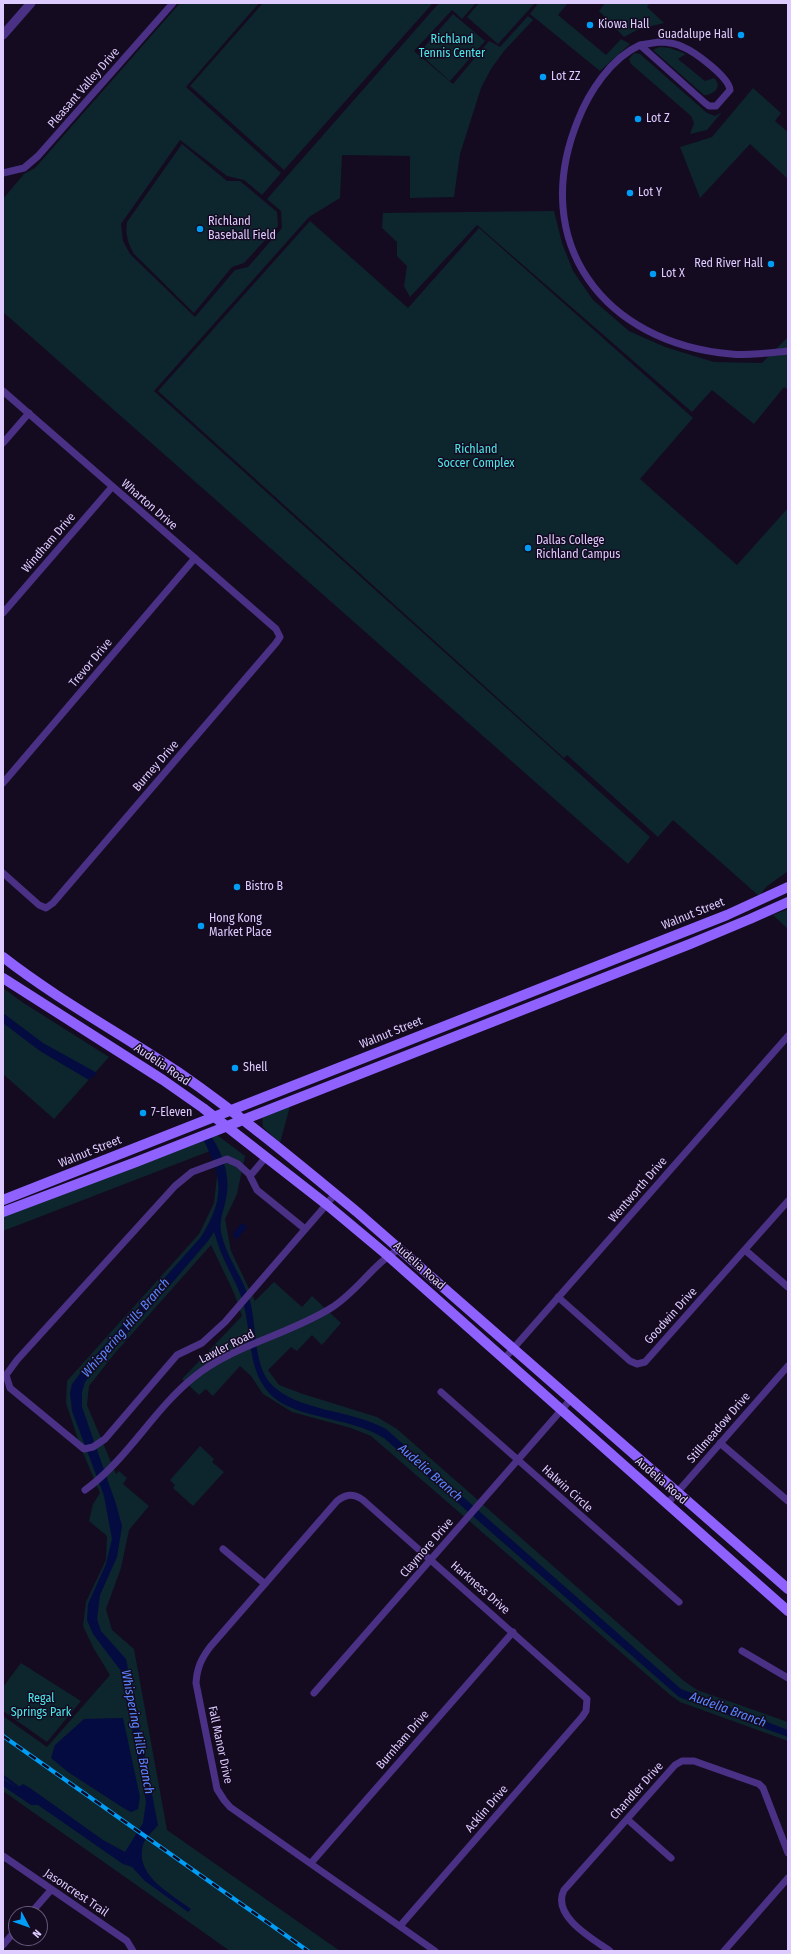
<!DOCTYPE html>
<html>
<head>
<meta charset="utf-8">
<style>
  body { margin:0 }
  #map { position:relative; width:791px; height:1954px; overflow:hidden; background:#140b21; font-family:"Fira Sans Condensed",sans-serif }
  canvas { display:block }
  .frame { position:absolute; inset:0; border:4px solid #decbff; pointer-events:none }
  .north { position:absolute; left:8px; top:1906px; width:40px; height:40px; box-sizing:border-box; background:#140b21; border:1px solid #65587a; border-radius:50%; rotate:131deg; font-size:11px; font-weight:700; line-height:16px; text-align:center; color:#decbff }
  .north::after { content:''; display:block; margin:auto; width:14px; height:18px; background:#009df6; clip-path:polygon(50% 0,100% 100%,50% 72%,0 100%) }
</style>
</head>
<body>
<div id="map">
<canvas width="791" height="1954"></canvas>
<div class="frame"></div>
<div class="north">N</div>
</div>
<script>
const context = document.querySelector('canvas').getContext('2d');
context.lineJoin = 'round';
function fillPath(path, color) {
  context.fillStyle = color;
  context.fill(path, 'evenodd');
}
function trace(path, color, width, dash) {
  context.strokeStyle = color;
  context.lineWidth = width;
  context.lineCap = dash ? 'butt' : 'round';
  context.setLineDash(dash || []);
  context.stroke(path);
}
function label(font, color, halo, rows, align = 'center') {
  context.font = font + ' "Fira Sans Condensed",sans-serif';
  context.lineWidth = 3;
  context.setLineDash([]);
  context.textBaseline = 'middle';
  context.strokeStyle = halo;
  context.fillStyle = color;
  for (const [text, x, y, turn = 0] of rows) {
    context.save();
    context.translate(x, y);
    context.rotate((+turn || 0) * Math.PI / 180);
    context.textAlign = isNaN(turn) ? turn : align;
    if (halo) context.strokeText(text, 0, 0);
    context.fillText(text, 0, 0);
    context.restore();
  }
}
const green = new Path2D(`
  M 180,3 L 259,3 L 186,87 L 281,173 L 262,195 L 244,180 L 227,176 L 180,140 L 121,224 L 123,241 L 130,254 L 195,317 L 235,270 L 248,267 L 282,228 L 281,211 L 267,199 L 439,3 L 476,3 L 462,19 L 452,10 L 414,51 L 453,84 L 489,41 L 500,47 L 528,16 L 533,20 L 504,51 L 491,69 L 481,88 L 460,154 L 454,197 L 410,198 L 410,156 L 342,155 L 340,198 L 309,217 L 154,391 L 650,837 L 628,864 L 3,312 L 3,199 L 24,174 L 35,168 Z
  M 263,3 L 433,3 L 284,170 L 190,86 Z
  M 479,3 L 533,3 L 534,4 L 498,44 L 467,17 Z
  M 535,3 L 568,3 L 558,15 L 606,55 L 621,39 L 630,44 L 600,71 L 530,14 L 537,5 Z
  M 605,3 L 650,3 L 647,7 L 664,23 L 639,29 L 624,37 L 599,11 Z
  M 453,14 L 485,41 L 450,81 L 419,53 Z
  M 660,47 L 670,48 L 686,54 L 678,59 L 705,81 L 714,78 C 723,87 714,95 704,95 L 654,51 L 654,49 Z
  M 634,53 L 640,54 L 707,113 L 715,116 L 722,112 L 707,130 L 690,134 L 694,123 L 691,116 L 631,64 L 629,59 Z
  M 753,88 L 781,113 L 775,121 L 788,132 L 788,179 L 750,144 L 700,198 L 680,147 L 712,137 Z
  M 182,144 L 227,181 L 240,181 L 277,212 L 278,226 L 244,263 L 232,267 L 194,313 L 134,254 C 128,243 125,235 127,222 Z
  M 554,211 L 562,243 L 573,271 L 593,300 L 629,331 L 665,347 L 714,362 L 762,363 L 788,337 L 788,390 L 784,387 L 754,424 L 712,390 L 692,412 L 477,225 L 410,297 L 404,286 L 407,266 L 397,256 L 397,242 L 382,228 L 383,213 Z
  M 310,221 L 408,308 L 479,228 L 693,418 L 640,479 L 737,565 L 788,508 L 788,871 L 766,887 L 759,896 L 673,820 L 658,837 L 567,755 L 564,758 L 158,391 Z
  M 788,909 L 788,929 L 773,915 Z
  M 3,988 L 22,1002 L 109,1057 L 54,1119 L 3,1074 Z
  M 290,1106 L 280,1143 L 263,1127 L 262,1117 Z
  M 217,1135 L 245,1156 L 237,1194 L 225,1219 L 231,1251 L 255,1301 L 274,1282 L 302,1307 L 312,1296 L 341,1323 L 322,1345 L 312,1335 L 297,1351 L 291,1347 L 268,1370 L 279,1385 L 303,1394 L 377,1417 L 397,1429 L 684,1681 L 697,1690 L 788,1722 L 788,1741 L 680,1702 L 669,1694 L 371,1436 L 351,1428 L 292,1412 L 263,1394 L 251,1376 L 240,1366 L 213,1396 L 206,1389 L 199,1395 L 182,1379 L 242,1316 L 234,1293 L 211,1245 L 115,1353 L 89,1386 L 87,1405 L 116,1474 L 119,1471 L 127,1478 L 123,1484 L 149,1506 L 129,1530 L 121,1568 L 106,1609 L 112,1630 L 134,1649 L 167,1830 L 340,1951 L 230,1951 L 3,1791 L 3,1716 L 47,1747 L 110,1675 L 94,1649 L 83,1626 L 86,1602 L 106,1560 L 107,1536 L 89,1521 L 93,1504 L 100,1493 L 81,1448 L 66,1403 L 67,1381 L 199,1234 L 214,1203 L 218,1168 L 210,1151 L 3,1231 L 3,1216 Z
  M 200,1446 L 214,1459 L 212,1462 L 224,1472 L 193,1506 L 173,1488 L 175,1485 L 170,1480 Z
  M 21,1663 L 81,1701 L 47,1742 L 3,1711 L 3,1687 Z`);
const water = new Path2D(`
  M 3,1013 L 43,1043 L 97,1073 L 89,1080 L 40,1051 L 3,1023 Z
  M 211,1136 C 223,1154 231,1177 226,1199 C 224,1210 219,1220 221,1232 C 226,1257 243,1277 250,1301 C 257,1327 253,1366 272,1385 C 297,1411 352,1410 386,1429 L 681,1689 L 788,1730 L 788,1737 L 679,1697 L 384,1438 C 356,1421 322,1420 292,1408 C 243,1388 255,1340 242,1299 C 237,1284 229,1271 223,1257 C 219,1249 217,1240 214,1232 L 208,1241 L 172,1283 L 95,1369 L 85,1382 L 82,1392 L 82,1407 L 116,1504 L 122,1526 L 117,1557 L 100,1595 L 97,1619 L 101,1631 L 126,1659 L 158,1825 C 153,1832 145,1837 143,1845 C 134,1875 171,1894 191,1909 L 188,1912 L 145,1881 L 132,1867 L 123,1864 L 38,1805 L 31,1805 L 3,1786 L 3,1779 L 19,1789 L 20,1786 L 23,1784 L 30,1788 L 103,1840 L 125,1852 L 143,1823 L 146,1802 L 121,1671 L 93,1634 L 87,1620 L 88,1604 L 106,1564 L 112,1539 L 104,1496 L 72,1411 L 70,1393 L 72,1384 L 85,1367 L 201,1237 C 225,1198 223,1179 203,1139 Z
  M 242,1223 L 247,1227 L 237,1239 L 235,1239 L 233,1233 Z
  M 123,1718 L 140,1797 L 138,1809 L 131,1812 L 125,1809 L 68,1772 L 51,1758 L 55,1745 L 84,1719 Z`);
const stream = new Path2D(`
  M 3,1776 L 22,1790`);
const minor = new Path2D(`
  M 659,42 C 667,42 675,43 683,47 C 695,52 729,77 730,90 L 716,106 L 709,106 L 705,103 L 640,45 Z
  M 640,45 C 611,58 589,92 578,120 C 528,243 604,343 731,354 C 750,356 769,353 788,351
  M 3,173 L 24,168 L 38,156 L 173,3
  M 3,391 L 276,629 L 280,637 L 276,643 L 53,903 L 46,908 L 39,905 L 3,873
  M 3,443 L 29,413
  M 3,613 L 112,487
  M 3,783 L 195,558
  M 250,1176 L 266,1157
  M 305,1229 L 257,1190 L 249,1174 L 238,1164 L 227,1159 L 192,1172 L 175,1186 L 17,1360 L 6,1375 L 10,1388 L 84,1449 L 93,1447 L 105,1439 L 177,1355 L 202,1343 L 225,1322 L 321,1211 L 335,1194
  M 745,1250 L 788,1287
  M 558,1297 L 630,1361 L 637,1364 L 645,1362 L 788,1201
  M 504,1359 L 788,1036
  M 441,1392 L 679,1602
  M 720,1443 L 788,1501
  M 85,1490 C 128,1459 153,1410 194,1377 C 233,1345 288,1335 331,1308 C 357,1292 373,1264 399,1249
  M 667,1504 L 788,1366
  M 223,1549 L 265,1584
  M 742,1651 L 788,1678
  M 314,1693 L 571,1399
  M 627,1819 L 671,1858
  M 3,1856 L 127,1941 L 133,1951
  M 311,1863 L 513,1632
  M 30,1914 L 51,1890
  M 400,1926 L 582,1717 L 586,1711 L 587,1699 L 363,1500 C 353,1493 346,1494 337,1501 L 210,1647 C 201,1659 197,1668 196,1683 L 217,1789 L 224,1800 L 230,1807 L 435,1951
  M 3,1945 L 16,1930
  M 610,1951 C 593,1939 551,1916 564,1890 L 675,1765 L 682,1761 L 694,1761 L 759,1784 L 763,1788 L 788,1853
  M 724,1951 L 788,1878`);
const tertiary = new Path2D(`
  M 3,35 L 31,3`);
const secondary = new Path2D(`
  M 3,957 C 58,1000 120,1033 178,1072 C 240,1115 299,1164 357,1212 L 788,1589
  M 3,978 L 163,1080 L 203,1108 L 326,1204 L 387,1255 L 788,1611
  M 3,1200 L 727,915 L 788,887
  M 3,1212 L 136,1162 L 690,944 L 750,919 L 788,902`);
const rail = new Path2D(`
  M 3,1736 L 308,1951`);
const markers = [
  [590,25,4,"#009df6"],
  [741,35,4,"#009df6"],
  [543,77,4,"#009df6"],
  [638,119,4,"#009df6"],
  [630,193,4,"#009df6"],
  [200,229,4,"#009df6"],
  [771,264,4,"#009df6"],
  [653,274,4,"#009df6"],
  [528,548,4,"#009df6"],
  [237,887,4,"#009df6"],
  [201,926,4,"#009df6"],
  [235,1068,4,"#009df6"],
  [143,1113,4,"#009df6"]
];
const poiNames = [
  ["Kiowa Hall",598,25],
  ["Guadalupe Hall",733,35,"right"],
  ["Lot ZZ",551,77],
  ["Lot Z",646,119],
  ["Lot Y",638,193],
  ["Richland",208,222],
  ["Baseball Field",208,236],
  ["Red River Hall",763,264,"right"],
  ["Lot X",661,274],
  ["Dallas College",536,541],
  ["Richland Campus",536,555],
  ["Bistro B",245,887],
  ["Hong Kong",209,919],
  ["Market Place",209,933],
  ["Shell",243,1068],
  ["7-Eleven",151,1113]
];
const parkNames = [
  ["Richland",452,40],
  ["Tennis Center",452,54],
  ["Richland",476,450],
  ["Soccer Complex",476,464],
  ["Regal",41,1699],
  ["Springs Park",41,1713]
];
const streetNames = [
  ["Pleasant Valley Drive",84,88,-49],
  ["Wharton Drive",149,505,41],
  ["Windham Drive",49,543,-49],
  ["Trevor Drive",91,663,-50],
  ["Burney Drive",156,766,-49],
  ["Walnut Street",693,914,-22],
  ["Walnut Street",391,1033,-22],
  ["Audelia Road",162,1065,34],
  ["Walnut Street",90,1152,-22],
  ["Wentworth Drive",638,1190,-49],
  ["Audelia Road",419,1266,42],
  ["Goodwin Drive",671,1316,-48],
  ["Lawler Road",227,1347,-27],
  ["Stillmeadow Drive",719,1428,-49],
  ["Audelia Road",661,1481,41],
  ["Halwin Circle",567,1489,42],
  ["Claymore Drive",427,1548,-49],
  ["Harkness Drive",480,1588,41],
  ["Burnham Drive",403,1740,-49],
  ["Fall Manor Drive",220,1745,78],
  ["Chandler Drive",637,1791,-48],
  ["Acklin Drive",487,1809,-49],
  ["Jasoncrest Trail",76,1893,34]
];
const waterNames = [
  ["Whispering Hills Branch",126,1328,-49],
  ["Audelia Branch",430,1473,41],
  ["Audelia Branch",728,1710,20],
  ["Whispering Hills Branch",137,1732,79]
];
fillPath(green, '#0d252c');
fillPath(water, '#040b40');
trace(stream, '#040b40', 2.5);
trace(minor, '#4a3185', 7);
trace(tertiary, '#4a3185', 9);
trace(secondary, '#8f62ff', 10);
trace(rail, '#009df6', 4);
trace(rail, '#140b21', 2.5, [8]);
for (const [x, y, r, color] of markers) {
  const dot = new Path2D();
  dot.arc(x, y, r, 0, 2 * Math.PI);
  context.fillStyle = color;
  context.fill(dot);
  trace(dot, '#140b21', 1.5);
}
label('12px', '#decbff', '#140b21', poiNames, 'left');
label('12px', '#4ce9ea', '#140b21', parkNames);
label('12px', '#decbff', '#140b21', streetNames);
label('italic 13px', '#5987ff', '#140b21', waterNames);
</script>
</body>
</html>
